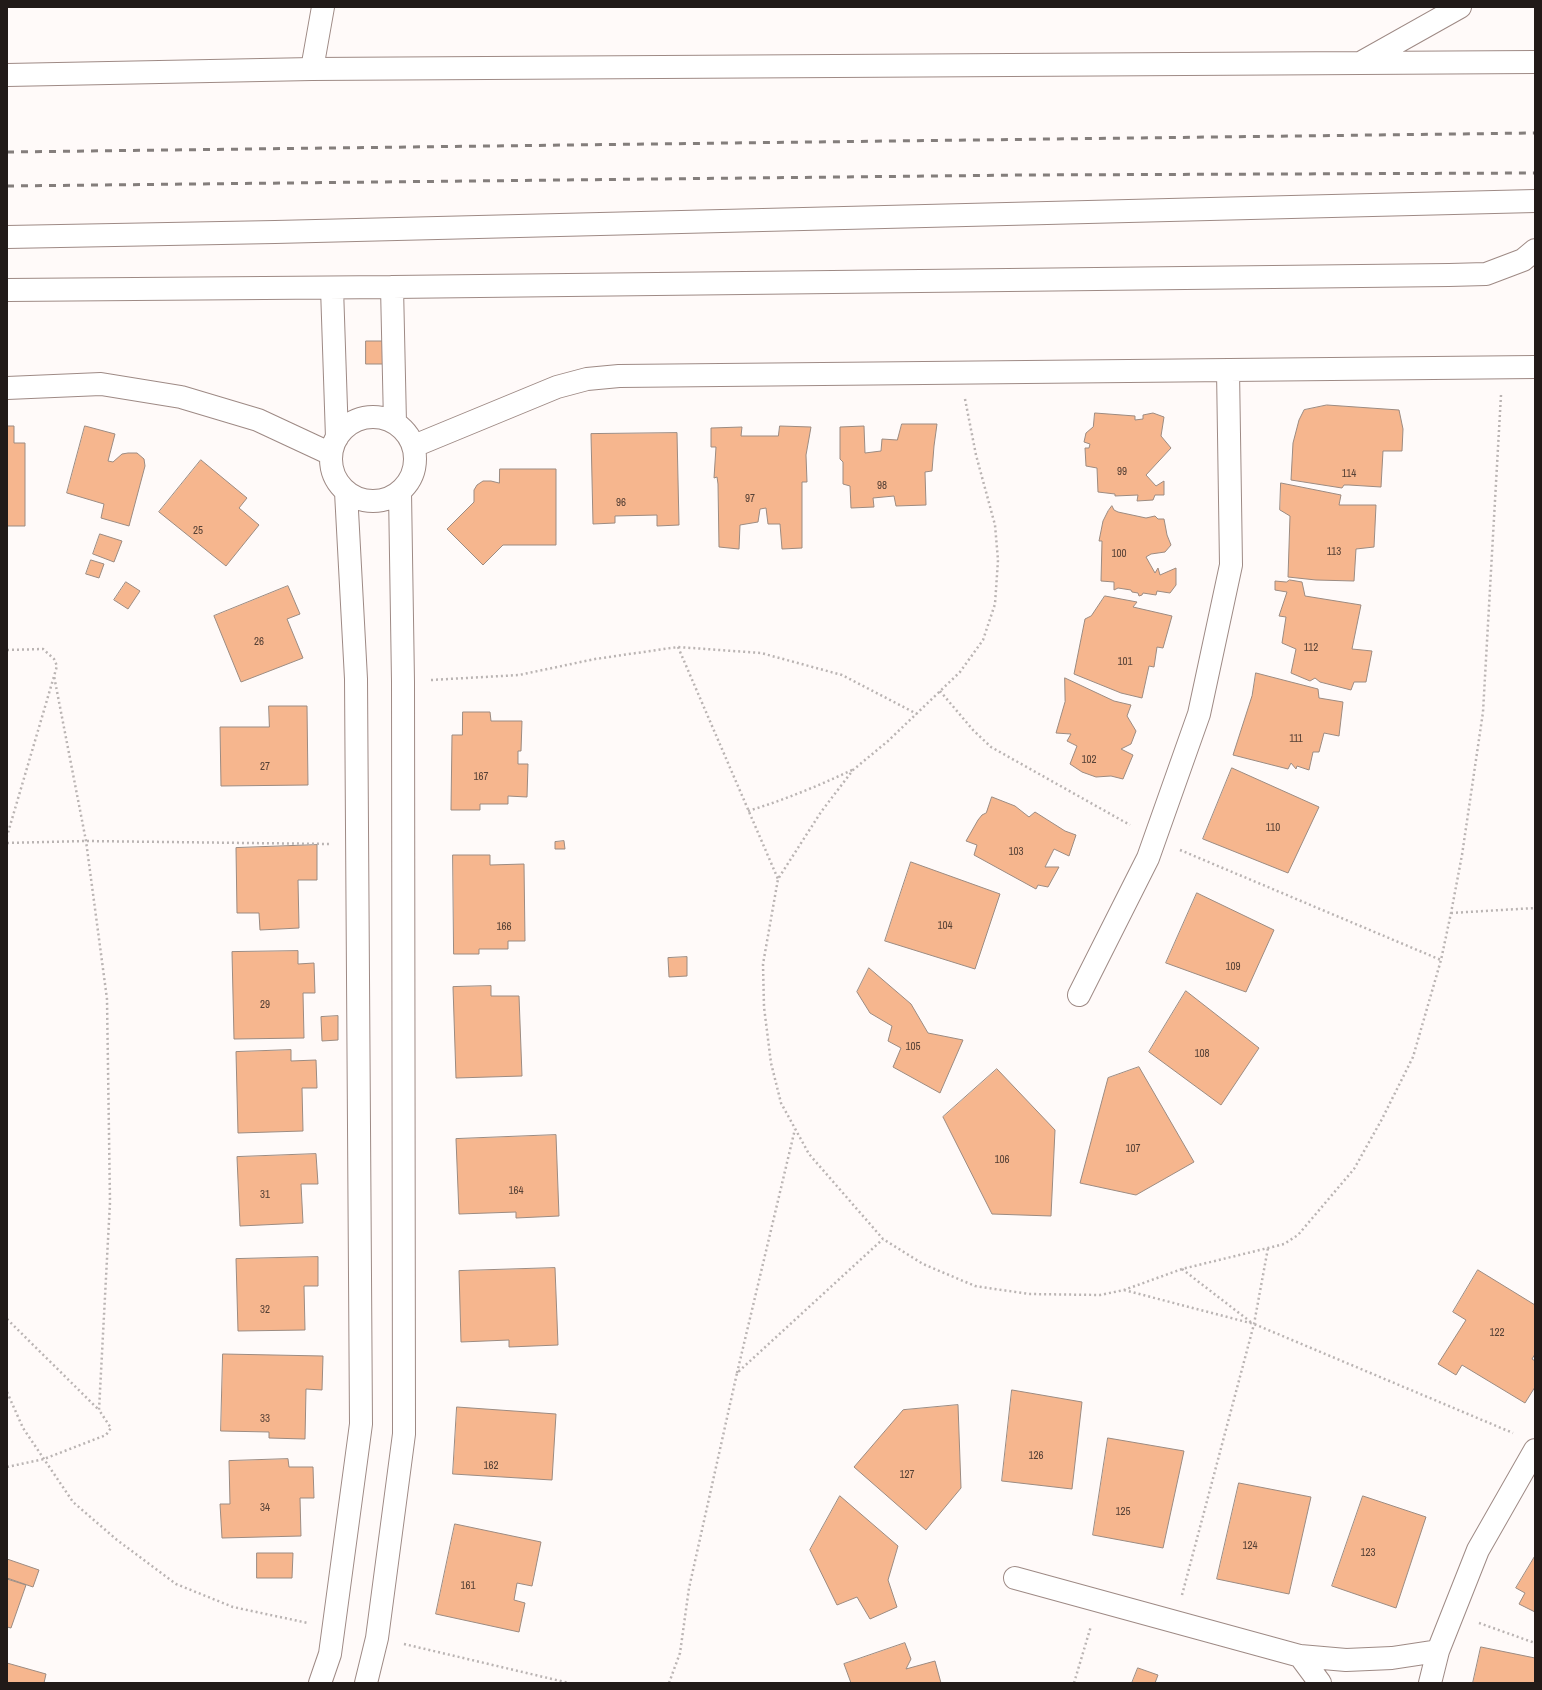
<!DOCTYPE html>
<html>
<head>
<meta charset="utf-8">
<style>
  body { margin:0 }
  #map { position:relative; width:1542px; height:1690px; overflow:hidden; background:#fffaf9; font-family:"Archivo Narrow",sans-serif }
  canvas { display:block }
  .frame { position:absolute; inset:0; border:8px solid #211a18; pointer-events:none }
</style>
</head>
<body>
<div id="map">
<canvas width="1542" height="1690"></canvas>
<div class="frame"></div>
</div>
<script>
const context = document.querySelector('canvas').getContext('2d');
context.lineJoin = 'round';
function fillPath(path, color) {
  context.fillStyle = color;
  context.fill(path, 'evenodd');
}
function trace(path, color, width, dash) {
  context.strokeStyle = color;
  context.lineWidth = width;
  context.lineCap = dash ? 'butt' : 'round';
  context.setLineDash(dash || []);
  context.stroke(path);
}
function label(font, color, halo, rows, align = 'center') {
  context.font = font + ' "Archivo Narrow",sans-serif';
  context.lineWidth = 3;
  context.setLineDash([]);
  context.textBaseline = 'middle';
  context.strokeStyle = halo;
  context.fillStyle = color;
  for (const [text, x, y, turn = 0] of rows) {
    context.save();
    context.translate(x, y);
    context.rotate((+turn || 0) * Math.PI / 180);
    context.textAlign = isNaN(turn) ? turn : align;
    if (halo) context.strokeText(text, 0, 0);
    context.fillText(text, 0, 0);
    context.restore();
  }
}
const building = new Path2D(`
  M 366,341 L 386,341 L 386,364 L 366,364 Z
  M 1327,405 L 1399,410 L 1403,429 L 1402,451 L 1383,451 L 1381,487 L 1349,485 L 1344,485 L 1342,488 L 1291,480 L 1293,443 L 1299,420 L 1304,410 Z
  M 1095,413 L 1135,416 L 1135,420 L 1143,419 L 1143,415 L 1153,413 L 1164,417 L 1161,436 L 1171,448 L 1146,475 L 1156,486 L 1164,481 L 1164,495 L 1155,495 L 1153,500 L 1137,501 L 1138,495 L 1115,496 L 1115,494 L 1098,492 L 1097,468 L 1086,466 L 1085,448 L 1089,448 L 1090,444 L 1084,442 L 1086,433 L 1093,427 Z
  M 902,424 L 937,424 L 934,446 L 932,471 L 925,472 L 926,505 L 896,506 L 894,496 L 873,498 L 874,507 L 851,508 L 850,486 L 843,484 L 843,462 L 840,459 L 840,427 L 864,426 L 865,453 L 881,451 L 882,439 L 897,440 Z
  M 7,426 L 14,426 L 14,443 L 25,443 L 25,526 L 7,526 Z
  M 85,426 L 115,434 L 108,461 L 113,462 L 122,454 L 128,453 L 137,453 L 144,459 L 145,466 L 129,526 L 101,518 L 104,504 L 67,493 Z
  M 780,426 L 811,427 L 806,455 L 807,482 L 802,482 L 802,548 L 782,549 L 780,524 L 768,524 L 766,508 L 760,509 L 758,522 L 740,525 L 739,549 L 719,547 L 718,484 L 717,477 L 714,478 L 716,447 L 711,447 L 711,428 L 742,427 L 741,436 L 778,436 Z
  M 677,433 L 679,525 L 657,526 L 657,515 L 615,516 L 615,523 L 593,524 L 591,434 Z
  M 201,460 L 247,498 L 239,508 L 259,525 L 226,566 L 159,512 Z
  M 500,469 L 556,469 L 556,545 L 503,545 L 483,565 L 447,529 L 474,502 L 474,490 L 477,485 L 483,481 L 491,481 L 499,483 Z
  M 1281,483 L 1341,495 L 1339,505 L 1376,505 L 1374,547 L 1356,549 L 1354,581 L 1316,580 L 1288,577 L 1290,516 L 1280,510 Z
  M 1112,506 L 1114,510 L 1118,512 L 1146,518 L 1155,516 L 1158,519 L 1164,519 L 1167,535 L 1171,545 L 1165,552 L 1151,554 L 1146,557 L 1155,573 L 1158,568 L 1160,575 L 1176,568 L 1176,585 L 1170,593 L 1157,591 L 1156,595 L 1143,593 L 1142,595 L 1139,596 L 1138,593 L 1132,592 L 1131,590 L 1118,588 L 1114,590 L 1114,582 L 1101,581 L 1102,541 L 1099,541 L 1103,521 L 1108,511 Z
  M 100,534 L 122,541 L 114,562 L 93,554 Z
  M 91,560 L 104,564 L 99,578 L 86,574 Z
  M 1290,580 L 1302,582 L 1305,596 L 1361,605 L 1352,649 L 1372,651 L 1366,682 L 1354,682 L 1351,690 L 1320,682 L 1315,678 L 1310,681 L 1291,673 L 1296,649 L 1282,643 L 1286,617 L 1279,616 L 1287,592 L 1275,590 L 1275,581 L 1286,582 Z
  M 126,582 L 140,591 L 128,609 L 114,600 Z
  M 288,586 L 300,614 L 287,619 L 303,658 L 241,682 L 214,616 Z
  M 1105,596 L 1137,602 L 1133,607 L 1172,616 L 1163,648 L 1157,647 L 1154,667 L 1149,666 L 1142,698 L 1121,693 L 1074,674 L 1085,619 L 1091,616 Z
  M 1256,673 L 1318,689 L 1319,698 L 1343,702 L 1339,736 L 1324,733 L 1319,752 L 1313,752 L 1309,770 L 1297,766 L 1296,769 L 1291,763 L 1288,769 L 1233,755 L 1252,696 Z
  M 1065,678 L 1114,701 L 1131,705 L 1127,716 L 1136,731 L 1131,744 L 1121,749 L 1133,755 L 1123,779 L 1111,776 L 1096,777 L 1082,772 L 1070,764 L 1077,746 L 1067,741 L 1071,734 L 1056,733 L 1065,702 Z
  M 269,706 L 307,706 L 308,785 L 221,786 L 220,727 L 269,727 Z
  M 463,712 L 490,712 L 491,721 L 522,721 L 521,751 L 518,751 L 518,764 L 528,764 L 527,797 L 508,796 L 508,804 L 480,804 L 480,810 L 451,810 L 452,735 L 462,735 Z
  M 1232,768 L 1319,807 L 1288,873 L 1203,839 Z
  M 992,797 L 1015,806 L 1029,817 L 1035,812 L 1065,831 L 1076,835 L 1069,856 L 1054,849 L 1045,867 L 1059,867 L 1048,887 L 1038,885 L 1036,889 L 974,855 L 977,845 L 966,841 L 978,820 L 982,815 L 986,813 Z
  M 564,841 L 565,849 L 555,849 L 555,842 Z
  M 317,845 L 317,880 L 298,880 L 299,928 L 260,930 L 259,913 L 237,913 L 236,848 Z
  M 453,855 L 490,855 L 490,865 L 524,864 L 525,941 L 508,941 L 508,949 L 479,949 L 479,954 L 454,954 Z
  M 911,862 L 1000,894 L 975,969 L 885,941 Z
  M 1197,893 L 1274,930 L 1246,992 L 1166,963 Z
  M 298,951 L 298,964 L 314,963 L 315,993 L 303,993 L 304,1038 L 234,1039 L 232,952 Z
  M 687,957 L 687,976 L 669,977 L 668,958 Z
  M 869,968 L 911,1004 L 928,1033 L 963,1040 L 940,1093 L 893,1067 L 901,1048 L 888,1041 L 892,1026 L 870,1013 L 857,992 Z
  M 491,986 L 491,996 L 519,996 L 522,1076 L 456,1078 L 453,987 Z
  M 1186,991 L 1259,1048 L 1221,1105 L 1149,1052 Z
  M 338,1016 L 338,1040 L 322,1041 L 321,1017 Z
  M 291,1050 L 291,1061 L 316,1060 L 317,1088 L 302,1088 L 303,1131 L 238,1133 L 236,1052 Z
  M 1139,1067 L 1194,1162 L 1136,1195 L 1080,1183 L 1108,1078 Z
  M 997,1069 L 1055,1130 L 1051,1216 L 992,1214 L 943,1117 Z
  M 556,1135 L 559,1216 L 516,1218 L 516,1212 L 459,1214 L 456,1139 Z
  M 316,1154 L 318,1184 L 301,1184 L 303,1223 L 240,1226 L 237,1157 Z
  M 318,1257 L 318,1286 L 304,1286 L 305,1330 L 238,1331 L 236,1259 Z
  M 555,1268 L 558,1345 L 509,1347 L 509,1340 L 461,1342 L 459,1271 Z
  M 1478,1270 L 1535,1305 L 1535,1354 L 1532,1359 L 1535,1361 L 1535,1387 L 1525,1403 L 1462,1365 L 1456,1375 L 1438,1364 L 1466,1320 L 1453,1312 Z
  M 223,1354 L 323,1356 L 322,1390 L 306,1389 L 305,1439 L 269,1438 L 269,1432 L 221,1431 Z
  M 1012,1390 L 1082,1402 L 1072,1489 L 1002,1481 Z
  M 958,1405 L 961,1488 L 926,1530 L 854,1467 L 903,1410 Z
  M 457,1407 L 556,1414 L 552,1480 L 453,1474 Z
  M 1108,1438 L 1184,1451 L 1163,1548 L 1093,1535 Z
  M 288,1459 L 289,1467 L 313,1467 L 314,1498 L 300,1498 L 301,1536 L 222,1538 L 220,1504 L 230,1504 L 229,1461 Z
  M 1239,1483 L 1311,1497 L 1289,1594 L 1217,1579 Z
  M 840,1496 L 898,1546 L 888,1580 L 897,1607 L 870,1619 L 857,1597 L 837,1605 L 810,1550 Z
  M 1363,1496 L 1426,1517 L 1396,1608 L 1332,1586 Z
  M 455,1524 L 541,1542 L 532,1586 L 517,1583 L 514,1600 L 525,1603 L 519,1632 L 436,1614 Z
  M 257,1553 L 293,1553 L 292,1578 L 257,1578 Z
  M 1535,1556 L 1535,1612 L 1519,1604 L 1525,1593 L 1516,1588 Z
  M 7,1559 L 39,1570 L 33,1587 L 7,1578 Z
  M 7,1579 L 26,1585 L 11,1628 L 7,1627 Z
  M 905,1643 L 911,1659 L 906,1669 L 935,1661 L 941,1683 L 851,1683 L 844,1664 Z
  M 1481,1647 L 1535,1658 L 1535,1683 L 1473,1683 Z
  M 7,1663 L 46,1674 L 44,1683 L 7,1683 Z
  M 1138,1668 L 1158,1675 L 1155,1683 L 1132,1683 Z`);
const path = new Path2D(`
  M 965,399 L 976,455 L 995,525 L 998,560 L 995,604 L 983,640 L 960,672 L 888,741 L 853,770 L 821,812 L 778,879 L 763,964 L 764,1007 L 771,1063 L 781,1103 L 809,1154 L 883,1239 L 923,1264 L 975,1286 L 1029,1294 L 1100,1295 L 1124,1290 L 1182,1269 L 1268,1248 L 1284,1244 L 1298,1235 L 1354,1169 L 1382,1119 L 1413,1057 L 1441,960 L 1451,913 L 1462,855 L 1483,712 L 1501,395
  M 678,647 L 778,879
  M 7,650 L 43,649 L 54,659 L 57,666 L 7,836
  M 431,680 L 519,675 L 595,659 L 678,647 L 761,653 L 842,675 L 917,714
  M 940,691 L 973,730 L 991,747 L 1130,825
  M 748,811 C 784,800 818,786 852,770
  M 7,843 L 86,841 L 330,844
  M 1180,850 L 1441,960
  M 1451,913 L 1535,908
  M 1182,1269 L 1252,1323
  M 1124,1290 L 1254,1324 L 1513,1433
  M 7,1319 L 99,1410
  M 737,1373 L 795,1129
  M 7,1392 L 23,1428 L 73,1502 L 117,1540 L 176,1584 L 233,1607 L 308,1623
  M 7,1467 L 44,1459 L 106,1435 L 111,1428 L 99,1410 L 110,1202 L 107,999 L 86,841 L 54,676
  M 1182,1595 L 1254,1324 L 1268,1248
  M 1479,1623 L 1535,1643
  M 404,1644 L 569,1683
  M 669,1683 L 680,1653 L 689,1588 L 737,1373 L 883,1239
  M 1074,1683 L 1091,1626`);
const minor = new Path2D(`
  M 312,69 L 323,7
  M 392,287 L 395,423
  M 332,288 L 337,438
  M 7,290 L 392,287 L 1449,275 L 1486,274 L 1523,260 L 1535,250
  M 7,388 L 101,384 L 181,397 L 258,420 L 331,454
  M331 459a42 42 0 1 1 84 0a42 42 0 1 1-84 0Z
  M 414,446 L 557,387 L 587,379 L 619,376 L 1535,367
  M 1079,995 L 1148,858 L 1199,714 L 1231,565 L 1228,370
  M 1015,1578 L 1300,1656 L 1346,1660 L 1392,1658 L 1438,1651
  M 1300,1656 L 1320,1683
  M 320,1683 L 330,1654 L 361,1424 L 356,679 L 346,492
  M 366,1683 L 377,1638 L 404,1434 L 403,682 L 400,492
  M 1430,1683 L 1438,1651 L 1478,1550 L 1535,1450`);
const major = new Path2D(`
  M 1362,62 L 1460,7
  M 7,75 L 312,69 L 1535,62
  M 7,237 L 275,232 L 1535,201`);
const rail = new Path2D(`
  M 7,152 L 1535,133
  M 7,186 L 1025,175 L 1535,173`);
const numberNames = [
  ["99",1122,472],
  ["114",1349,474],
  ["98",882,486],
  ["97",750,499],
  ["96",621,503],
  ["25",198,531],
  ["113",1334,552],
  ["100",1119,554],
  ["26",259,642],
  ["112",1311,648],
  ["101",1125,662],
  ["111",1296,739],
  ["102",1089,760],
  ["27",265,767],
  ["167",481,777],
  ["110",1273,828],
  ["103",1016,852],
  ["104",945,926],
  ["166",504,927],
  ["109",1233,967],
  ["29",265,1005],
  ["105",913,1047],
  ["108",1202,1054],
  ["107",1133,1149],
  ["106",1002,1160],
  ["164",516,1191],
  ["31",265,1195],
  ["32",265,1310],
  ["122",1497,1333],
  ["33",265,1419],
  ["126",1036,1456],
  ["162",491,1466],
  ["127",907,1475],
  ["34",265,1508],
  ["125",1123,1512],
  ["124",1250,1546],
  ["123",1368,1553],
  ["161",468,1586]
];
fillPath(building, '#f6b68e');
trace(building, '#9c8b81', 1);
trace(minor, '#9e8a85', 24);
trace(major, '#9e8a85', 24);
trace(path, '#bab4b3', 2.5, [2, 3]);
trace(minor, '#fff', 22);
trace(major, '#fff', 22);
trace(rail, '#847e7c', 3, [7, 7]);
label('11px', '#564136', null, numberNames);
</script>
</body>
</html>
